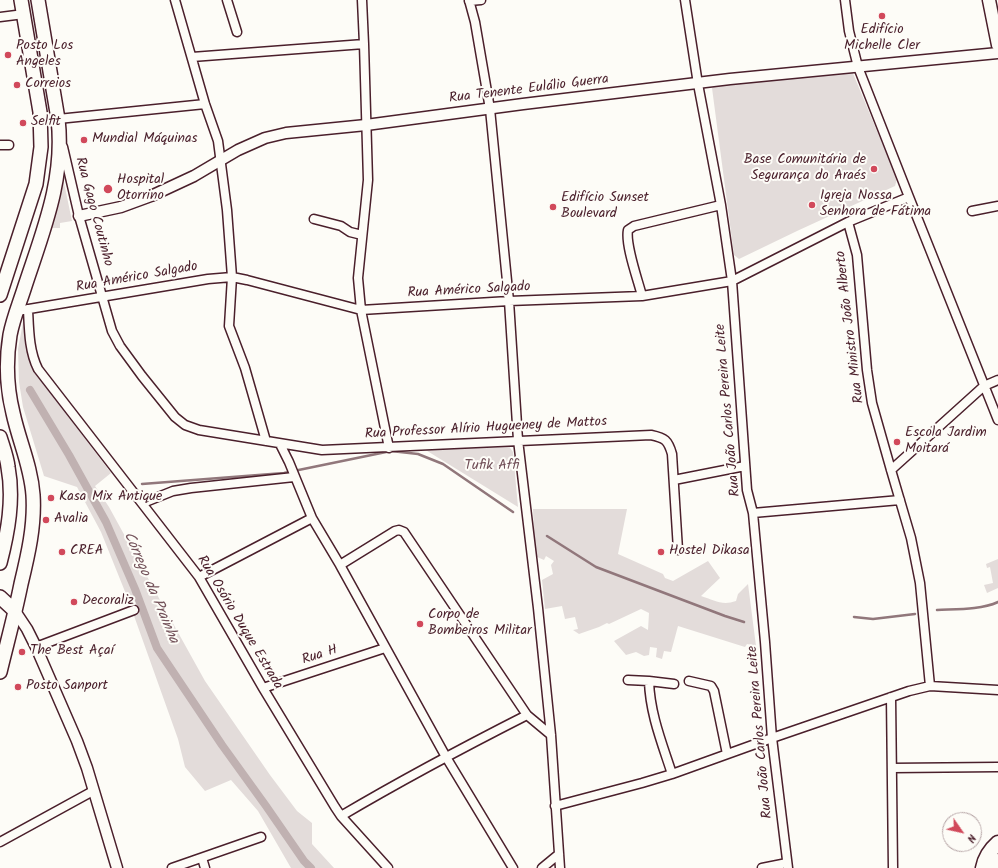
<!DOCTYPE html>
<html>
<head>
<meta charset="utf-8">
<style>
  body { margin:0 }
  #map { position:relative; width:998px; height:868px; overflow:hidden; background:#fdfcf7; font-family:Kalam,sans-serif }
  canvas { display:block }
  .north { position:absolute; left:942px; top:812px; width:40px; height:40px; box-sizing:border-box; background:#fdfcf7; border:1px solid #b5a4a5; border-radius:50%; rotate:124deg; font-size:11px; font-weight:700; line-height:16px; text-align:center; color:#4a1f2b }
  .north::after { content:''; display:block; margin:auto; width:14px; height:18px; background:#d1495b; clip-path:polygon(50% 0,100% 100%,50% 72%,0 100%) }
</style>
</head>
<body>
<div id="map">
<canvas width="998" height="868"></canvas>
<div class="north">N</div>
</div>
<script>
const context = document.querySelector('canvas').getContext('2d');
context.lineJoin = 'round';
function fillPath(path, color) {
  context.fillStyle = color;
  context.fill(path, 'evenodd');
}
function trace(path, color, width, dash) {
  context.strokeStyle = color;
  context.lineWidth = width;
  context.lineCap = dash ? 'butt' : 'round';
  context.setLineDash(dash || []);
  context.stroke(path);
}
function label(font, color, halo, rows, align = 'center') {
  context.font = font + ' Kalam,sans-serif';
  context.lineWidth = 4;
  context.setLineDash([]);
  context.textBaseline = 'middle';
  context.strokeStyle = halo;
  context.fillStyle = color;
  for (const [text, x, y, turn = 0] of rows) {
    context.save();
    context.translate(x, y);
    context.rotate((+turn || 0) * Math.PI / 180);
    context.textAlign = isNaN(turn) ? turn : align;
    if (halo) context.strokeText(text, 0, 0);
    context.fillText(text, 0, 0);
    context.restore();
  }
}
const green = new Path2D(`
  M 852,71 L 897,179 L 895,186 L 797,231 L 739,259 L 734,255 L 712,88 L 718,81 Z
  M 63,178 L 72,221 L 60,223 L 60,228 L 49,228 Z
  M 24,317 L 27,353 L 35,373 L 111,473 L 95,486 L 109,507 L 160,600 L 205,681 L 270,775 L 297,811 L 312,823 L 312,844 L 334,868 L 291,868 L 258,811 L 231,780 L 205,791 L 185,767 L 178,739 L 128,599 L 101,532 L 77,487 L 44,476 L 23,407 L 19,382 L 18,349 Z
  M 508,445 L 513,452 L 518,507 L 424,449 Z
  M 533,509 L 627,509 L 618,554 L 663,574 L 665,578 L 673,581 L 708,561 L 720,578 L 701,596 C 714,600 722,606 736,601 L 738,594 L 748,584 L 756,646 L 747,644 L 745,647 L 678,626 L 671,652 L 664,651 L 662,659 L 656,657 L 657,648 L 650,647 L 649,655 L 644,656 L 636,652 L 626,655 L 614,641 L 641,626 L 648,630 L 649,613 L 641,609 L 609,624 L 607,623 L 599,627 L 579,634 L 573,630 L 578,629 L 575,617 L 565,619 L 562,606 L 545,609 L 542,580 L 553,574 L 551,565 L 554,561 L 546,556 L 544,560 L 535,556 Z
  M 998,559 L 998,588 L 987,593 L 984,585 L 993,583 L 990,567 L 987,568 L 986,564 Z`);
const stream = new Path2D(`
  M 142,484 L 284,473 L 391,451 L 418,454 L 443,464 L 513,512
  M 547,536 L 596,567 L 725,616 L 744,622
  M 937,610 C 955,609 981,610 998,602
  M 854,617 L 873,619 L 915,614`);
const canal = new Path2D(`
  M 30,390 L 69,455 L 106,522 L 135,589 L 157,648 L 222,745 L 266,806 L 304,861 L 311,868`);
const minor = new Path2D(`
  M 175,0 L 205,104 L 218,141 L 227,210 L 232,277 L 229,326 L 245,368 L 266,441
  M 227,0 L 237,32
  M 362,0 L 364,44 L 368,180 L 358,278 L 361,310 L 389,448
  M 469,0 L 475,22 L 490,109 L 509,301 L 518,440 L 538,608 L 551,735 L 560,868
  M 685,0 L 698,84 L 721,205 L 732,281 L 747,490 L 753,513 L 765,642 L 772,738 L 788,868
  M 845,0 L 849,31 L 858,67 L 909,197 L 998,420
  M 469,1 L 481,0
  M 0,17 L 24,14
  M 192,57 L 364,44
  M 58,119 L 205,104
  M 0,145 L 9,145
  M 63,147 L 79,216 L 112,331 L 120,346 L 142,376 L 175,417 L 185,425 L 199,430 L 322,450 L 651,435 C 665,438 668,440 672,454 L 678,550
  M 972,211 L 998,206
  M 314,219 L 341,226 L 350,232 L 362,235
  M 848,222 L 857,255 L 867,370 L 872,403 L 891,470 L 911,538 L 920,583 L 930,686
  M 642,296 C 638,280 625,245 628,230 L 634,226 L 721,205
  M 28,309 C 29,330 29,351 38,369 L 199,577 L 263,688 L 335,807 L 341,816 L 388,868
  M 17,311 L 208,279 L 232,277 L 247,280 L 361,310 L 509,301 L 642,296 L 732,281 L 848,222 L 909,197
  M 280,444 L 289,462 L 312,518 L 340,565 L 446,757 L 513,868
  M 891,470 L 984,386 L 998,380
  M 674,480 L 745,466
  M 143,503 L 173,491 L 191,488 L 294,477
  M 753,513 L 900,500
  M 340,565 L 395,531 L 399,530 L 404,532 L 527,715 L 551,735
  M 199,577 L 312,518
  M 36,647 L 134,610
  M 628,680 L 649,681
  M 689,681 L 711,686 L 714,691 L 727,754
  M 263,688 L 385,648
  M 891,697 L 893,868
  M 892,768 L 998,767
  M 672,774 C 662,743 650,714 649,681 L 674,684
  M 555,806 L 642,783 L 672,774 L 772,738 L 909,691 L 930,686 L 998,690
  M 341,816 C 402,780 464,747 527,715
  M 0,842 L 93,791
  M 202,858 L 205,868
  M 172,868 L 261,837
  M 542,868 L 559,854
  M 762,868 L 787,863`);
const tertiary = new Path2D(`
  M 79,216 L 121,207 L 151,196 L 194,176 L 238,150 L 265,138 L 286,133 L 366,125 L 523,104 L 730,79 L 998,53
  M 15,611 L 27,629 L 36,647 L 77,741 L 87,768 L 117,868`);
const secondary = new Path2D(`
  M 989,0 L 998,45`);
const primary = new Path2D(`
  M 0,295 L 36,184 L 41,147 L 40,112 L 21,0
  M 0,437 C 3,447 7,457 8,467 C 14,499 8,532 0,563
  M 0,597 L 15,611
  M 0,672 C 7,643 15,614 21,584 C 28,555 35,525 33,495 C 31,466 19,441 13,413 C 7,389 6,360 10,335 C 13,319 20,302 25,286 C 43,231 65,179 58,119 L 38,0`);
const trunk = new Path2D(`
  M 983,868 C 985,858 990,850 998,843
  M 995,868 L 998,861`);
const markers = [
  [882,16,4,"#d1495b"],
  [8,55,4,"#d1495b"],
  [17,85,4,"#d1495b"],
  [23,123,4,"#d1495b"],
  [84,140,4,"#d1495b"],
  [874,169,4,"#d1495b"],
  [108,189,5,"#d1495b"],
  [812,205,4,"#d1495b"],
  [553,207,4,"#d1495b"],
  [897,442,4,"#d1495b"],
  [51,498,4,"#d1495b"],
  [46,520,4,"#d1495b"],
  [62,552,4,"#d1495b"],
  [661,552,4,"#d1495b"],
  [74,602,4,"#d1495b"],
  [420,624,4,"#d1495b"],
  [22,652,4,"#d1495b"],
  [18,687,4,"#d1495b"]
];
const poiNames = [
  ["Edifício",882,31,"center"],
  ["Michelle Cler",882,47,"center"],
  ["Posto Los",16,47],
  ["Angeles",16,63],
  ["Correios",25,85],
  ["Selfit",31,123],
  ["Mundial Máquinas",92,140],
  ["Base Comunitária de",866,161,"right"],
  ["Segurança do Araés",866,177,"right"],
  ["Hospital",117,181],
  ["Otorrino",117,197],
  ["Igreja Nossa",820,197],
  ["Senhora de Fátima",820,213],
  ["Edifício Sunset",561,199],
  ["Boulevard",561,215],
  ["Escola Jardim",905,434],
  ["Moitará",905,450],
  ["Kasa Mix Antique",59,498],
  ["Avalia",54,520],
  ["CREA",70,552],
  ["Hostel Dikasa",669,552],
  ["Decoraliz",82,602],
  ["Corpo de",428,616],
  ["Bombeiros Militar",428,632],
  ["The Best Açaí",30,652],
  ["Posto Sanport",26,687]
];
const streetNames = [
  ["Rua Tenente Eulálio Guerra",529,90,-7],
  ["Rua Gago Coutinho",93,212,75],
  ["Rua Américo Salgado",137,278,-10],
  ["Rua Américo Salgado",469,291,-3],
  ["Rua Ministro João Alberto",851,327,-97],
  ["Rua João Carlos Pereira Leite",729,410,-95],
  ["Rua Professor Alírio Hugueney de Mattos",486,429,-3],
  ["Rua Osório Duque Estrada",239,623,59],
  ["Rua H",320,656,-18],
  ["Rua João Carlos Pereira Leite",761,732,-95]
];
const parkNames = [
  ["Tufik Affi",492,467]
];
const waterNames = [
  ["Córrego da Prainha",150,588,67]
];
fillPath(green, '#e3dcda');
trace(stream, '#91777b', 2.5);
trace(canal, '#c0b1b1', 8);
trace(minor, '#4a1f2b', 11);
trace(tertiary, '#4a1f2b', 13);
trace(secondary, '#4a1f2b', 15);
trace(primary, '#4a1f2b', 16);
trace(trunk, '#4a1f2b', 17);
trace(minor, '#fdfcf7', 8);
trace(tertiary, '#fdfcf7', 10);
trace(secondary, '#fdfcf7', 12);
trace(primary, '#fdfcf7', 13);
trace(trunk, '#fdfcf7', 14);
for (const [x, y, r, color] of markers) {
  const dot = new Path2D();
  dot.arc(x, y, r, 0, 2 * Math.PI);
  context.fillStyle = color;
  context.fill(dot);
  trace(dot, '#fdfcf7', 1.5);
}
label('14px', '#4a1f2b', '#fdfcf7', poiNames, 'left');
label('14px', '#4a1f2b', '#fdfcf7', streetNames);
label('14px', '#704e57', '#fdfcf7', parkNames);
label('italic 15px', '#73525a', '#fdfcf7', waterNames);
</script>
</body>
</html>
